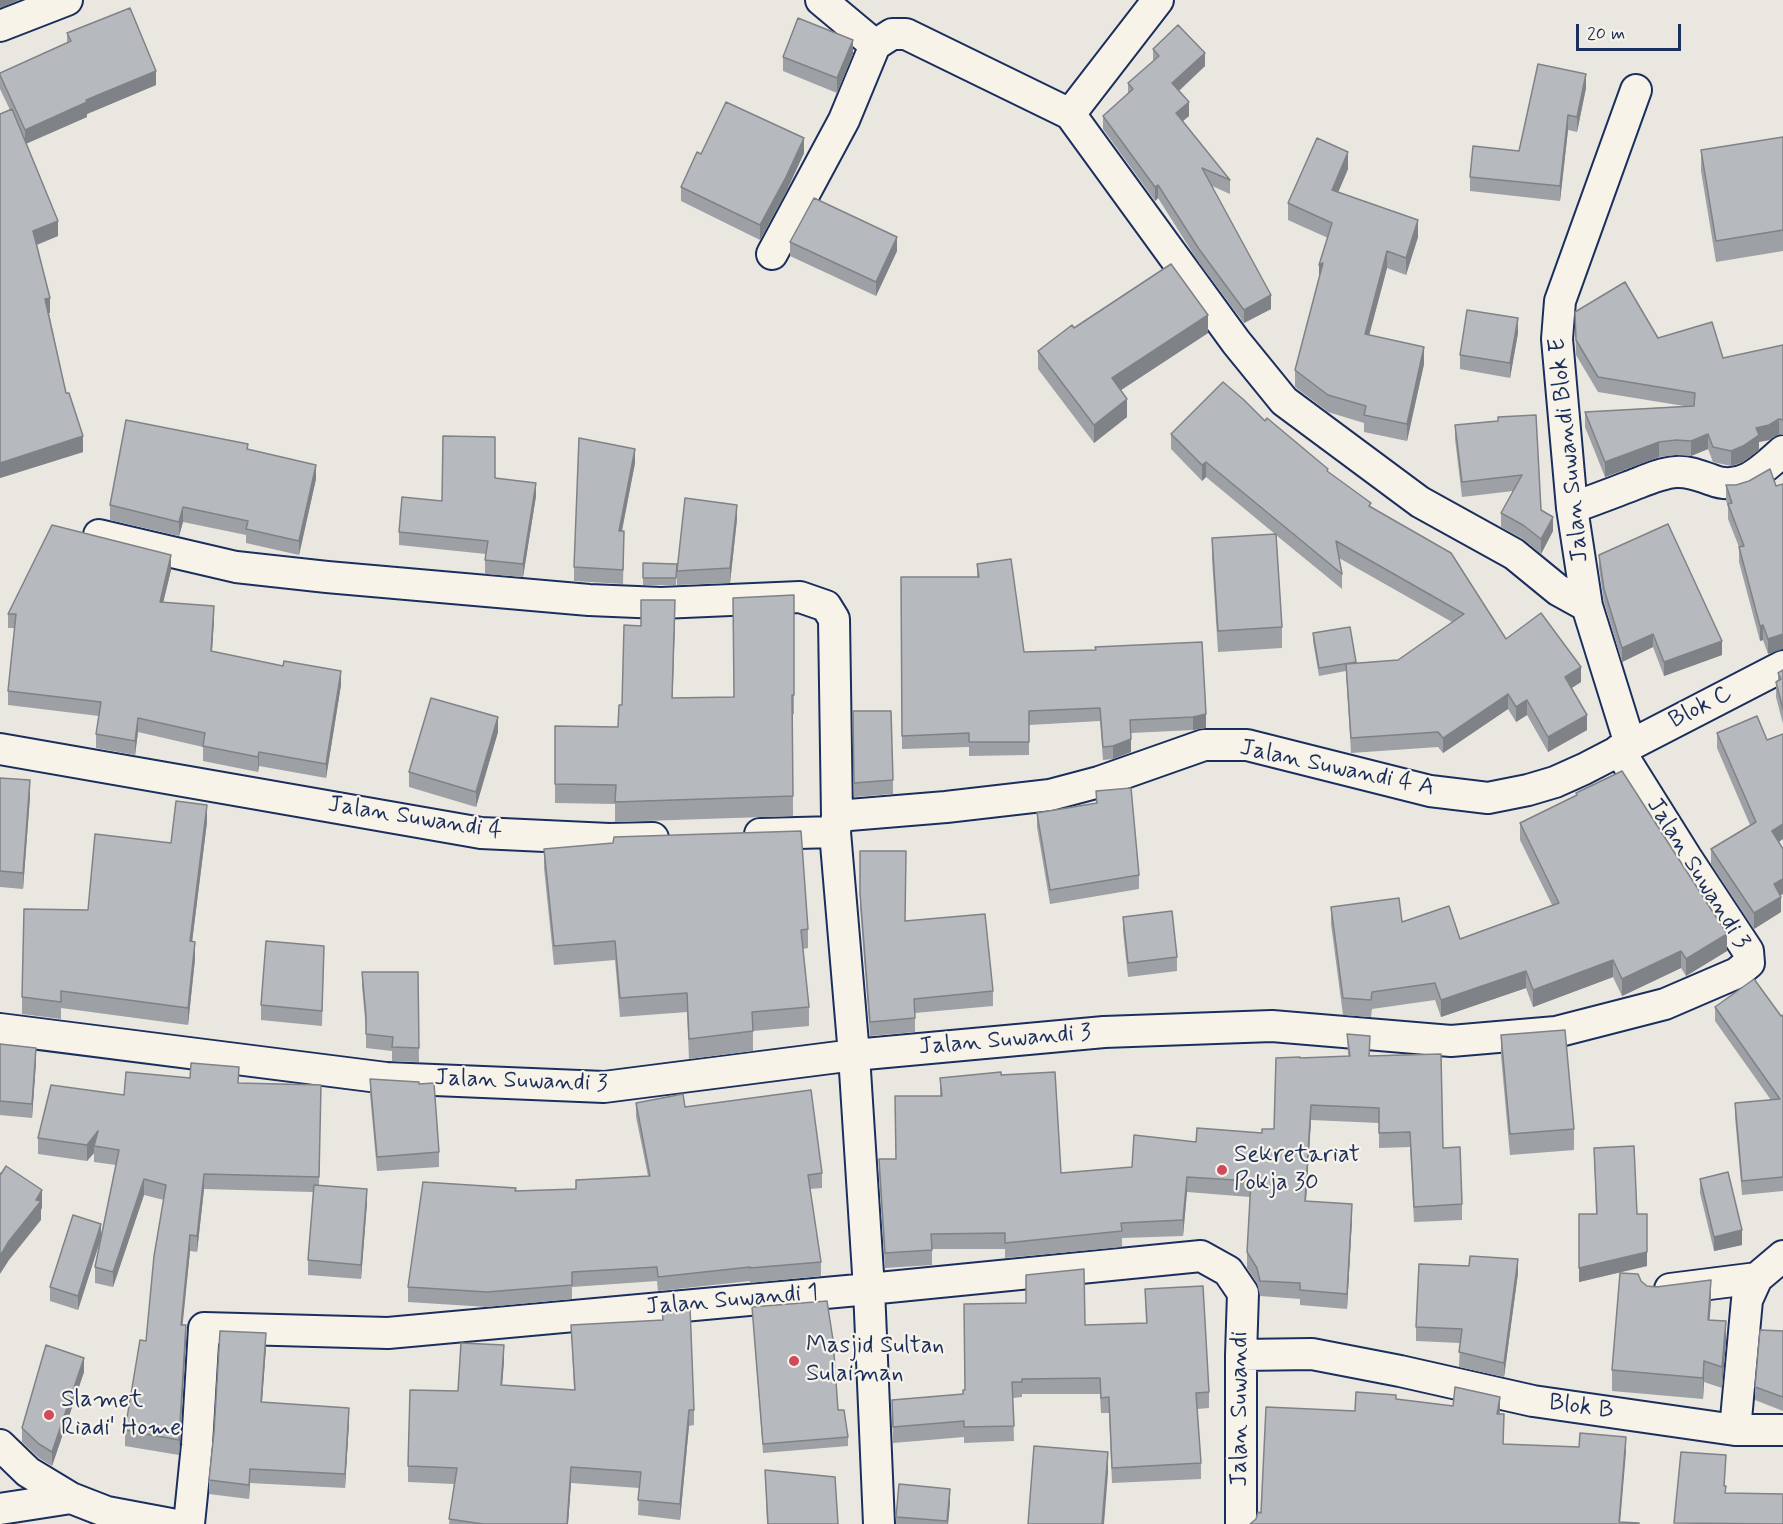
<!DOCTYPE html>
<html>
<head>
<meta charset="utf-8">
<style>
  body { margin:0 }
  #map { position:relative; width:1783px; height:1524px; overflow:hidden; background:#eae7e0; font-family:Mynerve,sans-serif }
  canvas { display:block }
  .scale { position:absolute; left:1576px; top:24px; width:105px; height:27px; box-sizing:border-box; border:3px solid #1b2f5e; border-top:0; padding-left:8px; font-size:18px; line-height:21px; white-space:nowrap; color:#1b2f5e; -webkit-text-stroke:4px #f7f3e8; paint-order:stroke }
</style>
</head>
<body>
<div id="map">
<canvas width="1783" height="1524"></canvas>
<div class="scale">20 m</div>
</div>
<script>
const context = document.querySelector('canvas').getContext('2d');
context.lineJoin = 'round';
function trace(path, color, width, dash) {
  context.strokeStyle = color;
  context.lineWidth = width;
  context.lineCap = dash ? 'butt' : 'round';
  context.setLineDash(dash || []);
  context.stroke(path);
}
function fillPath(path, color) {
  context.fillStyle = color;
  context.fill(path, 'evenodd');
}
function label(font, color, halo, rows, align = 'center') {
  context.font = font + ' Mynerve,sans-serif';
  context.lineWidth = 4.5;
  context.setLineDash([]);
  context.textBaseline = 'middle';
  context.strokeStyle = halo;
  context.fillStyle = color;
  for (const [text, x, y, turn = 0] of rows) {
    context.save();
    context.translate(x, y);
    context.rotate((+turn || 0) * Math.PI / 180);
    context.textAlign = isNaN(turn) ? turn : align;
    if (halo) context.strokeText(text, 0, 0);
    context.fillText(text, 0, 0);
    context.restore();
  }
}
const street = new Path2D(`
  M 821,0 L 875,45
  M 0,26 L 67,0
  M 1070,114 L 1158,0
  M 772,254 L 844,120 L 875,45 L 892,34 L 906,34 L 1070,114 L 1236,342 L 1284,401 L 1420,502 L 1514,554 L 1558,590 L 1587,606
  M 1572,508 C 1591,501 1610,494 1628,487 C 1644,481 1660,473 1676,472 C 1690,471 1700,476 1712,480 C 1741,492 1763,469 1783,451
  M 99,535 L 236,567 L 327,577 L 589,600 L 661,603 L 800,597 L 826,606 L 834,619 L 837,816 L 835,832 L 854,1055 L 869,1289 L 879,1524
  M 1630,744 L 1587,606 L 1572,508 L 1557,339 L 1560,301 L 1636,90
  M 0,749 L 481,833 L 609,839 L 653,838
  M 837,816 L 946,807 L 1050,795 L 1099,782 L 1204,745 L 1247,745 L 1430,791 L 1488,798 L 1528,790 L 1555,782 L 1584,769 L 1783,666
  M 760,834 L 835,832
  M 0,1029 L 386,1078 L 604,1087 L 854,1055 L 1104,1032 L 1272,1026 L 1451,1041 L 1556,1032 L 1665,1004 L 1737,973 L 1749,963 L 1748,951 L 1686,857 L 1619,750
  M 1670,1289 L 1757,1278
  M 1241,1355 L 1312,1354 L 1400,1371 L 1533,1401 L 1735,1430 L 1747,1300 L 1757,1278 L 1783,1256
  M 1735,1430 L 1783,1430
  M 0,1445 L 28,1472 L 71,1498 L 107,1512 L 171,1524
  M 0,1509 L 71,1498
  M 189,1524 L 197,1445 L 204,1328 L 388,1333 L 869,1289 L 1201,1256 L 1228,1271 L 1243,1293 L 1241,1355 L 1241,1524`);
const wall = new Path2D(`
  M 67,33 L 156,85 L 87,114 L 87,117 L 26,144 L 58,236 L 37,245 L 50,313 L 49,313 L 66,393 L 83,452 L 0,478 L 0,114 L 10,110 L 0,89 L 0,73 L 67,43 Z
  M 1153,49 L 1205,66 L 1179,91 L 1189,116 L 1182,121 L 1230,180 L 1230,194 L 1212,186 L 1271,309 L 1244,323 L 1199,263 L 1158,198 L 1155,201 L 1103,129 L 1103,116 L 1128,94 L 1128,83 L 1153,61 Z
  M 853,54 L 837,93 L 783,71 L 783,57 Z
  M 1586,88 L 1577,132 L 1568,130 L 1560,201 L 1470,191 L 1470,177 L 1519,151 Z
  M 1783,137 L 1783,251 L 1716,262 L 1701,171 L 1701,150 Z
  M 804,153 L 786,192 L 760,240 L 681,201 L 681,187 L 701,154 Z
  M 1348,169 L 1338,192 L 1418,237 L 1406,275 L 1387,268 L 1369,335 L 1424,364 L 1407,441 L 1364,432 L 1364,423 L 1328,412 L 1295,387 L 1295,370 L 1319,278 L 1328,238 L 1288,220 L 1288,203 Z
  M 790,242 L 897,251 L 876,296 L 790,256 Z
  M 1575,312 L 1723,358 L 1783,345 L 1783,435 L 1779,434 L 1769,440 L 1759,442 L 1759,450 L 1743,462 L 1731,466 L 1713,462 L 1708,449 L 1691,456 L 1676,455 L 1659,457 L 1605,477 L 1585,427 L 1585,412 L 1684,406 L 1598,392 L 1576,355 Z
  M 1074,328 L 1208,333 L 1121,390 L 1127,417 L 1094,443 L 1038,369 L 1038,351 Z
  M 1518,333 L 1510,378 L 1460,369 L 1460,355 Z
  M 1265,421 L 1371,508 L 1506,639 L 1581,682 L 1572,688 L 1587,730 L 1548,752 L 1527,715 L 1516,722 L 1508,709 L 1443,753 L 1438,747 L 1351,753 L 1346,671 L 1319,676 L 1313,641 L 1313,633 L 1350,627 L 1356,663 L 1398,660 L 1452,622 L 1339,558 L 1342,574 L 1342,589 L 1276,535 L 1282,627 L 1282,648 L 1218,652 L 1212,559 L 1212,538 L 1275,534 L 1206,477 L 1202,481 L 1171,449 L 1171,434 Z
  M 1498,421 L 1541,510 L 1553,531 L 1541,554 L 1523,539 L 1501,527 L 1501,513 L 1513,491 L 1462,497 L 1455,439 L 1455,425 Z
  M 248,449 L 316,479 L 299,555 L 246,543 L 246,535 L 183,522 L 179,536 L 110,520 L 110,505 Z
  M 635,463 L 622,531 L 624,545 L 623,584 L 574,581 L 574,567 Z
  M 495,478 L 536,496 L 523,577 L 485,574 L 485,560 L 486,554 L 399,545 L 399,532 L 442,501 Z
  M 1726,485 L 1776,486 L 1768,654 L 1763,640 L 1760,641 L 1739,562 L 1739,547 L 1728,519 L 1728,508 L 1726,500 Z
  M 737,519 L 730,583 L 677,585 L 677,571 Z
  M 1599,555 L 1722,655 L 1664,676 L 1653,647 L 1622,662 L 1604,602 L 1599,568 Z
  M 643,563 L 677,564 L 676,585 L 643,585 Z
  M 977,564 L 1024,652 L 1095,650 L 1202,642 L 1206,728 L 1193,730 L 1131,733 L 1131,752 L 1113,759 L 1103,760 L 1100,721 L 1029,725 L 1029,755 L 969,756 L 969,747 L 902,749 L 901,577 L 977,577 Z
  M 171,570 L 163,602 L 214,620 L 212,651 L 341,685 L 326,778 L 259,766 L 258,772 L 203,761 L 203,747 L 138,732 L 135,755 L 96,748 L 96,734 L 99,716 L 8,705 L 8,691 L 15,628 L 8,628 L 8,614 Z
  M 794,595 L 794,714 L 793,714 L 793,816 L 615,822 L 615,804 L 555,803 L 555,726 L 618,727 L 622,705 L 641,626 L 675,620 L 672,698 L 734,697 Z
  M 1783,670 L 1783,724 L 1776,697 L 1776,682 L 1778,680 L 1778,673 Z
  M 853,711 L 893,780 L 893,794 L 854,797 Z
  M 498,732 L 476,807 L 409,787 L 409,772 Z
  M 1717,733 L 1767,740 L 1783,734 L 1783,839 L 1779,842 L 1783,849 L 1783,894 L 1781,895 L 1781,912 L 1754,929 L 1711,864 L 1711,849 L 1750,825 L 1717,748 Z
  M 0,778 L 30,797 L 23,889 L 0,887 Z
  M 1096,791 L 1139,875 L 1139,889 L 1050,904 L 1037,827 L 1037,813 L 1096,803 Z
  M 1576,793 L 1727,951 L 1686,976 L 1681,968 L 1622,996 L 1613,977 L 1533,1007 L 1526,988 L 1441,1017 L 1435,1000 L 1372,1009 L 1371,1017 L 1343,1015 L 1331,924 L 1331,907 L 1402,922 L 1460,939 L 1552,905 L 1520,840 L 1520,823 L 1576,796 Z
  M 207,822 L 192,942 L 195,959 L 188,1025 L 61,1008 L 61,1019 L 22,1014 L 22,997 L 88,910 L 171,843 Z
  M 544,849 L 808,929 L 808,948 L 803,949 L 809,1007 L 809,1026 L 753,1031 L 753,1051 L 689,1059 L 687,1012 L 620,1017 L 615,960 L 554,965 L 544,868 Z
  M 860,851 L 905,921 L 993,991 L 993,1006 L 915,1013 L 915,1032 L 870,1036 L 860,907 Z
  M 1123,917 L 1177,957 L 1177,971 L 1128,977 L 1123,931 Z
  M 324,946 L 322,1026 L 261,1020 L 261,1005 Z
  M 362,972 L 418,972 L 419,1062 L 392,1061 L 392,1051 L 366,1048 L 366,1030 L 362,986 Z
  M 1715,1007 L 1781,1016 L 1783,1015 L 1783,1191 L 1742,1195 L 1735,1117 L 1735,1103 L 1771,1100 L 1715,1021 Z
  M 1347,1034 L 1370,1055 L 1443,1148 L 1462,1204 L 1462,1220 L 1414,1222 L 1410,1147 L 1379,1148 L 1379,1123 L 1311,1120 L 1306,1201 L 1352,1219 L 1347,1309 L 1300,1305 L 1300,1299 L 1260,1296 L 1257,1283 L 1247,1268 L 1247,1252 L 1250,1197 L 1187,1192 L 1183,1236 L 1122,1238 L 1122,1247 L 1005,1258 L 1005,1249 L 932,1249 L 932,1265 L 885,1268 L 879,1175 L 879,1159 L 896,1159 L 940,1096 L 940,1078 L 1001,1075 L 1061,1173 L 1132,1167 L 1196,1142 L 1262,1133 L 1274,1129 L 1300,1058 L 1348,1056 Z
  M 1501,1035 L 1574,1129 L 1574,1150 L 1510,1155 L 1501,1056 Z
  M 0,1044 L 36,1062 L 32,1118 L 0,1115 Z
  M 370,1079 L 439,1152 L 439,1167 L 377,1171 L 370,1094 Z
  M 239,1083 L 321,1085 L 319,1185 L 367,1203 L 361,1279 L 308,1275 L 308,1260 L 313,1192 L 204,1189 L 197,1252 L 190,1251 L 182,1325 L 186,1341 L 179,1455 L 125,1446 L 125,1430 L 146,1341 L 164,1200 L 144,1195 L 113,1287 L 95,1283 L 95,1267 L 116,1165 L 94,1162 L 94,1153 L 87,1161 L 38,1154 L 38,1138 Z
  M 636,1103 L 685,1107 L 822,1173 L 822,1188 L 810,1189 L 821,1262 L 821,1276 L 750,1283 L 750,1281 L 658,1291 L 657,1281 L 572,1287 L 572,1299 L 487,1307 L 408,1302 L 408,1287 L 516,1191 L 576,1189 L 576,1180 L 648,1176 L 636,1117 Z
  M 1594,1148 L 1637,1214 L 1647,1266 L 1579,1282 L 1579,1214 L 1596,1214 Z
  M 1700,1179 L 1742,1245 L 1714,1251 L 1700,1193 Z
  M 101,1238 L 78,1310 L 50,1301 L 50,1287 Z
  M 1469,1266 L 1518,1273 L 1504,1377 L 1459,1367 L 1460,1343 L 1416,1341 L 1416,1327 Z
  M 1641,1281 L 1647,1286 L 1711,1301 L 1709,1320 L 1726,1342 L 1722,1388 L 1704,1382 L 1703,1399 L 1612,1391 L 1612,1370 Z
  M 1145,1289 L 1209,1392 L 1209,1408 L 1197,1409 L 1201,1463 L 1201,1479 L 1112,1483 L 1109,1413 L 1101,1413 L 1100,1394 L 1022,1394 L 1022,1397 L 1013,1398 L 1014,1441 L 964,1443 L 964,1437 L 893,1443 L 892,1400 L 963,1394 L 965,1390 L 1085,1325 L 1146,1323 Z
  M 752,1307 L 838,1410 L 848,1437 L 848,1446 L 763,1453 Z
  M 662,1309 L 694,1410 L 694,1425 L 689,1426 L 680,1520 L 638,1515 L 639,1488 L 571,1483 L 568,1524 L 449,1524 L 454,1484 L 408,1482 L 408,1466 L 458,1391 L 504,1361 L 502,1385 L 574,1390 L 571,1325 L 662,1320 Z
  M 1783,1331 L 1783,1411 L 1755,1400 L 1755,1387 Z
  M 266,1347 L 262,1402 L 349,1422 L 345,1488 L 250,1483 L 249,1499 L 209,1494 L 209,1480 Z
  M 84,1372 L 52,1466 L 39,1458 L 22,1442 L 22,1428 Z
  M 765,1470 L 838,1524 L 767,1524 Z
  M 950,1503 L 948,1524 L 896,1524 L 896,1517 Z`);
const shadedWall = new Path2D(`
  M 0,0 L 19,0 L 0,8 Z
  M 853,40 L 853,54 L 837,93 L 837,78 Z
  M 1205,53 L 1205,66 L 1172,97 L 1172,83 Z
  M 156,71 L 156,85 L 87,114 L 87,117 L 25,144 L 25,130 L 86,100 Z
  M 1586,74 L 1586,88 L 1577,132 L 1577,117 Z
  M 1189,102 L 1189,116 L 1176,127 L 1176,113 Z
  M 1568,115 L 1568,130 L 1560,201 L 1560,186 Z
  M 804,138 L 804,153 L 786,192 L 760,240 L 760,225 Z
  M 1348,152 L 1348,169 L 1332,207 L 1332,190 Z
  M 1158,185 L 1158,198 L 1155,201 L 1155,187 Z
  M 1418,220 L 1418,237 L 1406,275 L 1406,258 Z
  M 58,221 L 58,236 L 33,246 L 33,231 Z
  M 897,237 L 897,251 L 876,296 L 876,282 Z
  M 1387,251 L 1387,268 L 1365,351 L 1365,334 Z
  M 1323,263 L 1319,282 L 1319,265 Z
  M 1271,295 L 1271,309 L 1244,323 L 1244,310 Z
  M 50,298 L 50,313 L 45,314 L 45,299 Z
  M 1208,315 L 1208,333 L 1112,396 L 1112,378 Z
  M 1518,318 L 1518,333 L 1510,378 L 1510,363 Z
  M 1424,347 L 1424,364 L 1407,441 L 1407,424 Z
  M 1127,399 L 1127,417 L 1094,443 L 1094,425 Z
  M 1779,419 L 1779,434 L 1769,440 L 1759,442 L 1759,450 L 1743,462 L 1731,466 L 1731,451 L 1756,428 Z
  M 1708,434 L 1708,449 L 1691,456 L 1691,441 Z
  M 83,436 L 83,452 L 0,478 L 0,463 Z
  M 1659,442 L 1659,457 L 1605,477 L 1605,462 Z
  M 635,449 L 635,463 L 619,545 L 619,531 Z
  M 1206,462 L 1206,477 L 1202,481 L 1202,465 Z
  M 316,465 L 316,479 L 299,555 L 299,541 Z
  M 536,483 L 536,496 L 523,577 L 523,564 Z
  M 737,505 L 737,519 L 730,583 L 730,568 Z
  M 183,507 L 183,522 L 179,536 L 179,522 Z
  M 1553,517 L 1553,531 L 1541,554 L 1541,539 Z
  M 171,555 L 171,570 L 160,616 L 160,602 Z
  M 675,600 L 675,620 L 672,718 L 672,698 Z
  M 214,606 L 214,620 L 211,666 L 211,651 Z
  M 1763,625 L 1763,640 L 1760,641 L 1760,626 Z
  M 1653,634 L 1653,647 L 1622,662 L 1622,648 Z
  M 1783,634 L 1783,649 L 1768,654 L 1768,639 Z
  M 1722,641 L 1722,655 L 1664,676 L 1664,662 Z
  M 1581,667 L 1581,682 L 1565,692 L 1565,677 Z
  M 341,671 L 341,685 L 326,778 L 326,764 Z
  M 1508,694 L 1508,709 L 1443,753 L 1443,738 Z
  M 1527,700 L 1527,715 L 1516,722 L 1516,707 Z
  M 1206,714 L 1206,728 L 1193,730 L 1193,717 Z
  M 1587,715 L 1587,730 L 1548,752 L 1548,737 Z
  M 498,717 L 498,732 L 476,807 L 476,792 Z
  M 138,718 L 138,732 L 135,755 L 135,741 Z
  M 1131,739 L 1131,752 L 1113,759 L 1113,746 Z
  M 259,752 L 259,766 L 258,772 L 258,757 Z
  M 30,780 L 30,797 L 23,889 L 23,873 Z
  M 207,805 L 207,822 L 190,958 L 190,941 Z
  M 1783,824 L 1783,839 L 1772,846 L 1772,831 Z
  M 1783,879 L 1783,894 L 1774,899 L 1774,884 Z
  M 1781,897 L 1781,912 L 1754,929 L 1754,913 Z
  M 1727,934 L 1727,951 L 1686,976 L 1686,959 Z
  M 195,942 L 195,959 L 188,1025 L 188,1008 Z
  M 1681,951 L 1681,968 L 1622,996 L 1622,979 Z
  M 1613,960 L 1613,977 L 1533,1007 L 1533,990 Z
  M 1526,971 L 1526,988 L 1441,1017 L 1441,1000 Z
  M 36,1048 L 36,1062 L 32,1118 L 32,1104 Z
  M 1311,1105 L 1311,1120 L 1305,1216 L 1305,1201 Z
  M 98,1131 L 94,1146 L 94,1153 L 87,1161 L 87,1145 Z
  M 204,1174 L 204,1189 L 197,1252 L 197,1236 Z
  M 1187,1177 L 1187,1192 L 1183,1236 L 1183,1220 Z
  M 144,1179 L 144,1195 L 113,1287 L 113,1272 Z
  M 367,1189 L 367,1203 L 361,1279 L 361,1265 Z
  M 42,1190 L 42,1208 L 41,1210 L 41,1220 L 9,1260 L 0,1274 L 0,1256 Z
  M 1352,1204 L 1352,1219 L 1347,1309 L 1347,1294 Z
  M 101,1224 L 101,1238 L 78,1310 L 78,1296 Z
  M 1742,1230 L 1742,1245 L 1714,1251 L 1714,1237 Z
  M 190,1235 L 190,1251 L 181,1341 L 181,1325 Z
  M 1647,1252 L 1647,1266 L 1579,1282 L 1579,1268 Z
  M 1518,1259 L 1518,1273 L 1504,1377 L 1504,1363 Z
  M 1711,1280 L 1711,1301 L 1708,1341 L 1708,1320 Z
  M 1726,1321 L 1726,1342 L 1722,1388 L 1722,1367 Z
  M 186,1325 L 186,1341 L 179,1455 L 179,1440 Z
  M 266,1333 L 266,1347 L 261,1416 L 261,1402 Z
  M 504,1345 L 504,1361 L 501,1400 L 501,1385 Z
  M 84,1358 L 84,1372 L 52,1466 L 52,1452 Z
  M 1704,1361 L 1704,1382 L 1703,1399 L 1703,1378 Z
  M 1500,1397 L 1500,1411 L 1497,1428 L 1497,1414 Z
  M 349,1408 L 349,1422 L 345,1488 L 345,1474 Z
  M 689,1410 L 689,1426 L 680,1520 L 680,1504 Z
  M 1626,1437 L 1626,1452 L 1620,1524 L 1619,1524 Z
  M 1108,1452 L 1108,1473 L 1104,1524 L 1102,1524 Z
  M 571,1467 L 571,1483 L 568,1524 L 567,1524 Z
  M 250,1469 L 250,1483 L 249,1499 L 249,1485 Z
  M 950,1489 L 950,1503 L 948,1524 L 947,1524 Z`);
const building = new Path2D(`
  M 130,8 L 156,71 L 86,100 L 87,102 L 25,130 L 0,75 L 0,73 L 71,41 L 67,33 Z
  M 798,18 L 853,40 L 837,78 L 783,57 Z
  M 1178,25 L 1205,53 L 1172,83 L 1189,102 L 1176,113 L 1230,180 L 1202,168 L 1271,295 L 1244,310 L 1199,249 L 1158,185 L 1155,187 L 1103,116 L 1133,89 L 1128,83 L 1159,56 L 1153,49 Z
  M 1538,64 L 1586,74 L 1577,117 L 1568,115 L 1560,186 L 1470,177 L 1473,146 L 1519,151 Z
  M 726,102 L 804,138 L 786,177 L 760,225 L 681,187 L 697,152 L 701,154 Z
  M 12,109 L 58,221 L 33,231 L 50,298 L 45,299 L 66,393 L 69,393 L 83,436 L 0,463 L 0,114 Z
  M 1783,137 L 1783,230 L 1716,241 L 1701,150 Z
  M 1317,138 L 1348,152 L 1332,190 L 1418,220 L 1406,258 L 1387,251 L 1365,334 L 1424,347 L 1407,424 L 1364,415 L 1366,406 L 1328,395 L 1295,370 L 1323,263 L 1319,265 L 1332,223 L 1288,203 Z
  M 814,198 L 897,237 L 876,282 L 790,242 Z
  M 1171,264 L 1208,315 L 1112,378 L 1127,399 L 1094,425 L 1038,351 L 1072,325 L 1074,328 Z
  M 1625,282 L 1658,338 L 1712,322 L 1723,358 L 1783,345 L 1783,420 L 1779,419 L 1769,425 L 1756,428 L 1759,435 L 1743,446 L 1731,451 L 1713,447 L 1708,434 L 1691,441 L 1676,440 L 1659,442 L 1605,462 L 1585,412 L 1694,406 L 1695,393 L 1598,377 L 1576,340 L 1575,312 Z
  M 1467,310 L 1518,318 L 1510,363 L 1460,355 Z
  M 1223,382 L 1244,400 L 1265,421 L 1267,418 L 1328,469 L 1327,471 L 1371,503 L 1369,506 L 1451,553 L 1506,639 L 1541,613 L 1581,667 L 1565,677 L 1587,715 L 1548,737 L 1527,700 L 1516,707 L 1508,694 L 1443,738 L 1438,732 L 1351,738 L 1346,664 L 1398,660 L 1464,614 L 1336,541 L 1342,574 L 1206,462 L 1202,465 L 1171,434 Z
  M 1536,415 L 1541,510 L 1553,517 L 1541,539 L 1523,525 L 1501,513 L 1522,475 L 1462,482 L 1455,425 L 1498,421 L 1498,417 Z
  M 126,420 L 248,444 L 247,449 L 316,465 L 299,541 L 246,529 L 248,521 L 183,507 L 179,522 L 110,505 Z
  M 443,436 L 495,437 L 495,478 L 536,483 L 523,564 L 485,560 L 488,541 L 399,532 L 402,497 L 442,501 Z
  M 579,438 L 635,449 L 619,531 L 624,531 L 623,570 L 574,567 Z
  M 1770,469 L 1776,486 L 1783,484 L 1783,634 L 1768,639 L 1763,625 L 1760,626 L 1739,547 L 1744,546 L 1728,504 L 1732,503 L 1726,485 L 1736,485 L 1749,481 Z
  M 685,498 L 737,505 L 730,568 L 677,571 Z
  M 1668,524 L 1722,641 L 1664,662 L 1653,634 L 1622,648 L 1604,589 L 1599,555 Z
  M 52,525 L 171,555 L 160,602 L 214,606 L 211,651 L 283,666 L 284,661 L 341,671 L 326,764 L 259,752 L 258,757 L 203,746 L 205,733 L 138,718 L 135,741 L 96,734 L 101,702 L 8,691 L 16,614 L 8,614 Z
  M 1276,534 L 1282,627 L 1218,631 L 1212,538 Z
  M 1011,559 L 1024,652 L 1096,650 L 1095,647 L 1202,642 L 1206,714 L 1193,717 L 1130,720 L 1131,739 L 1113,746 L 1103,747 L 1100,708 L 1029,711 L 1029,742 L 969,742 L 969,733 L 902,736 L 901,577 L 979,577 L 977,564 Z
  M 643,563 L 677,564 L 676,578 L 643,578 Z
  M 794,595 L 794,695 L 792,695 L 793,796 L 615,802 L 616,785 L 555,784 L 555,726 L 618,727 L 619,705 L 622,705 L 624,625 L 641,626 L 641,600 L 675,600 L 672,698 L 734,697 L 733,598 Z
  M 1350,627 L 1356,662 L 1319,668 L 1313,633 Z
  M 1783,670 L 1783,709 L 1776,682 L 1781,679 L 1778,673 Z
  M 431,698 L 498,717 L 476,792 L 409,772 Z
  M 853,711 L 891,711 L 893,780 L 854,783 Z
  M 1757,716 L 1767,740 L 1783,734 L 1783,824 L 1772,831 L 1783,849 L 1783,879 L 1774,884 L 1781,897 L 1754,913 L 1711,849 L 1756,822 L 1717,733 Z
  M 1622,771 L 1727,934 L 1686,959 L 1681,951 L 1622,979 L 1613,960 L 1533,990 L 1526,971 L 1441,1000 L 1435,983 L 1372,992 L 1371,1000 L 1343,998 L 1331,907 L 1399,898 L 1402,922 L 1449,906 L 1460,939 L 1559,903 L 1520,823 L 1577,795 L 1576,793 Z
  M 0,778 L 30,780 L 23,873 L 0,871 Z
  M 1131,788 L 1139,875 L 1050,890 L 1037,813 L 1097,803 L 1096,791 Z
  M 176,801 L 207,805 L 190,941 L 195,942 L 188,1008 L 61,991 L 61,1002 L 22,997 L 24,909 L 88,910 L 95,834 L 171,843 Z
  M 801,831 L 808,929 L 801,930 L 809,1007 L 752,1012 L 753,1031 L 689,1039 L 687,993 L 620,998 L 615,941 L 554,946 L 544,849 L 613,843 L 614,837 Z
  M 860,851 L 906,851 L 905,921 L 985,914 L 993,991 L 914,999 L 915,1018 L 870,1022 L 860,893 Z
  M 1172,911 L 1177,957 L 1128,963 L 1123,917 Z
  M 266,941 L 324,946 L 322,1011 L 261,1005 Z
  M 362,972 L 418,972 L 419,1048 L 392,1047 L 393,1037 L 366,1034 L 366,1016 Z
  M 1754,979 L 1781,1016 L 1783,1015 L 1783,1177 L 1742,1181 L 1735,1103 L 1780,1099 L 1715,1007 Z
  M 1565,1030 L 1574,1129 L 1510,1134 L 1501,1035 Z
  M 1347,1034 L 1370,1036 L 1369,1056 L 1441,1054 L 1443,1148 L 1460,1147 L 1462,1204 L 1414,1207 L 1410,1132 L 1379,1133 L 1379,1108 L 1311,1105 L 1305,1201 L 1352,1204 L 1347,1294 L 1300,1290 L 1300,1283 L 1260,1281 L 1257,1268 L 1247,1252 L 1251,1181 L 1187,1177 L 1183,1220 L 1121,1223 L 1122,1231 L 1005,1243 L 1005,1233 L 931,1234 L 932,1250 L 885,1253 L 879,1159 L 896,1159 L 895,1096 L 942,1096 L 940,1078 L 1001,1072 L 1001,1075 L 1055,1072 L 1061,1173 L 1132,1167 L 1134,1135 L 1196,1142 L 1197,1128 L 1262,1133 L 1262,1129 L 1274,1129 L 1276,1058 L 1300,1057 L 1300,1058 L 1350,1056 Z
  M 0,1044 L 36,1048 L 32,1104 L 0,1101 Z
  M 191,1063 L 239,1067 L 238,1083 L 321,1085 L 319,1177 L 204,1174 L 197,1236 L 190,1235 L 181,1325 L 186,1325 L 179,1440 L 125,1430 L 140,1340 L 146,1341 L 154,1256 L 166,1185 L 144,1179 L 113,1272 L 95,1267 L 119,1150 L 94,1146 L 98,1131 L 87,1145 L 38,1138 L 51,1085 L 124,1095 L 126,1072 L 190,1078 Z
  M 370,1079 L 419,1082 L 419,1084 L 434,1083 L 439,1152 L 377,1157 Z
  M 811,1090 L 822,1173 L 808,1175 L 821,1262 L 750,1268 L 750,1267 L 658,1277 L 657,1267 L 572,1272 L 572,1285 L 487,1292 L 408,1287 L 423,1182 L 516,1188 L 515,1191 L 576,1189 L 576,1180 L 650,1176 L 636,1103 L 683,1094 L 685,1107 Z
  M 1634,1146 L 1637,1214 L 1647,1214 L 1647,1252 L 1579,1268 L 1579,1214 L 1597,1214 L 1594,1148 Z
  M 6,1166 L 42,1190 L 36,1200 L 41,1201 L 9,1241 L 0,1256 L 0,1173 L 1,1174 Z
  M 1728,1172 L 1742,1230 L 1714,1237 L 1700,1179 Z
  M 314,1185 L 367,1189 L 361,1265 L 308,1260 Z
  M 73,1215 L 101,1224 L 78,1296 L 50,1287 Z
  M 1470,1256 L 1518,1259 L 1504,1363 L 1459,1352 L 1462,1329 L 1416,1327 L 1419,1264 L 1469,1266 Z
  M 1084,1269 L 1085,1325 L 1147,1323 L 1145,1289 L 1203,1286 L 1209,1392 L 1196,1393 L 1201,1463 L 1112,1468 L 1109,1397 L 1101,1398 L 1100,1378 L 1022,1379 L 1022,1382 L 1012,1382 L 1014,1426 L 964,1427 L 964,1421 L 893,1427 L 892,1400 L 963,1394 L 963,1390 L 965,1390 L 964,1304 L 1026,1303 L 1026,1275 Z
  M 1620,1273 L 1638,1274 L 1641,1281 L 1647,1286 L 1656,1287 L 1711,1280 L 1708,1320 L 1726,1321 L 1722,1367 L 1704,1361 L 1703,1378 L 1612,1370 Z
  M 827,1301 L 833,1340 L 838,1410 L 844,1410 L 848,1437 L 763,1444 L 752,1307 Z
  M 690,1307 L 694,1410 L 689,1410 L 680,1504 L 638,1500 L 641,1472 L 571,1467 L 567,1524 L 483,1524 L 449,1519 L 457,1468 L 408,1466 L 410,1390 L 458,1391 L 461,1343 L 504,1345 L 501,1385 L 575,1390 L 571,1325 L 663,1320 L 662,1309 Z
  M 1760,1330 L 1783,1331 L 1783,1397 L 1755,1387 Z
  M 220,1331 L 266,1333 L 261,1402 L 349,1408 L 345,1474 L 250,1469 L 249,1485 L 209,1480 L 214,1432 Z
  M 46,1345 L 84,1358 L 52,1452 L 39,1444 L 22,1428 Z
  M 1455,1387 L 1500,1397 L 1497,1414 L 1504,1414 L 1503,1444 L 1579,1447 L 1580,1433 L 1626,1437 L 1619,1522 L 1639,1523 L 1639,1524 L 1250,1524 L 1256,1519 L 1258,1512 L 1261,1513 L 1266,1407 L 1355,1411 L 1356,1392 L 1396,1395 L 1396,1399 L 1453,1406 Z
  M 1034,1446 L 1108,1452 L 1102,1524 L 1028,1524 Z
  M 1681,1452 L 1726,1455 L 1724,1486 L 1726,1486 L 1725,1493 L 1783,1494 L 1783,1524 L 1674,1523 Z
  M 765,1470 L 835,1477 L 838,1524 L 768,1524 Z
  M 899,1484 L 950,1489 L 947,1521 L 896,1517 Z`);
const markers = [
  [1222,1170,6,"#d1495b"],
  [794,1361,6,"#d1495b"],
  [49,1415,6,"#d1495b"]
];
const streetNames = [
  ["Jalan Suwandi Blok E",1570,450,-96],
  ["Blok C",1701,708,-27],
  ["Jalan Suwandi 4 A",1337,769,12],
  ["Jalan Suwandi 4",415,819,9],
  ["Jalan Suwandi 3",1697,874,58],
  ["Jalan Suwandi 3",1005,1041,-5],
  ["Jalan Suwandi 3",521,1082,2],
  ["Jalan Suwandi 1",732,1301,-5],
  ["Blok B",1581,1408,8],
  ["Jalan Suwandi",1241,1409,-90]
];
const poiNames = [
  ["Sekretariat",1234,1156],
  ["Pokja 30",1234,1184],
  ["Masjid Sultan",806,1347],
  ["Sulaiman",806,1375],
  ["Slamet",61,1401],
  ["Riadi' Home",61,1429]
];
trace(street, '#1b2f5e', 34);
trace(street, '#f7f3e8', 30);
fillPath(wall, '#9da0a4');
fillPath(shadedWall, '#7f8286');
fillPath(building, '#b6babf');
trace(building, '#7f8286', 1.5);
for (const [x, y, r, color] of markers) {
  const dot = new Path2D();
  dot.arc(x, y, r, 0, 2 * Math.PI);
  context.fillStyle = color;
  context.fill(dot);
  trace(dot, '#f7f3e8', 2);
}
label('24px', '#1b2f5e', '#f7f3e8', streetNames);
label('24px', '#1b2f5e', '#f7f3e8', poiNames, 'left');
</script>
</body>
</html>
